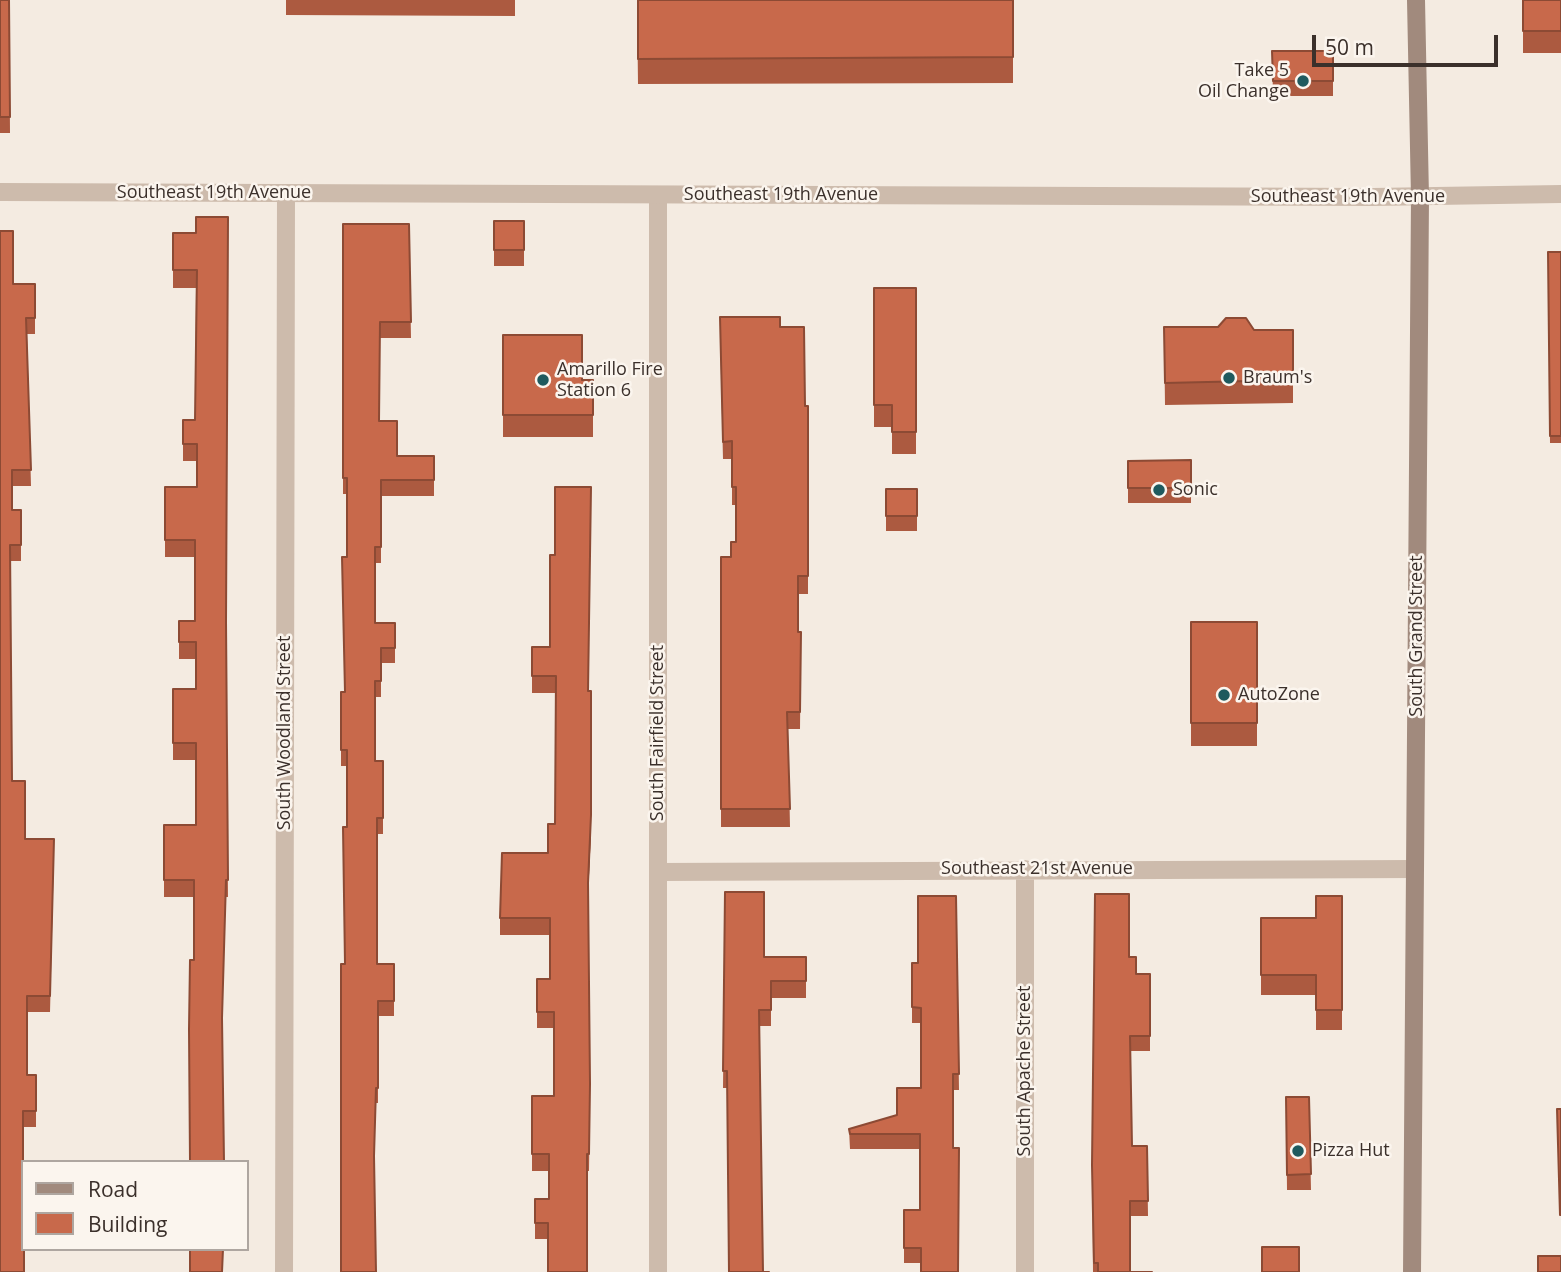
<!DOCTYPE html>
<html>
<head>
<meta charset="utf-8">
<style>
  body { margin:0 }
  #map { position:relative; width:1561px; height:1272px; overflow:hidden; background:#f4ebe1; font-family:"Open Sans",sans-serif }
  canvas { display:block }
  .legend { position:absolute; left:21px; top:1160px; width:228px; height:91px; box-sizing:border-box; background:#fbf5ee; border:2px solid #aea6a0; margin:0; padding:9px 12px; list-style:none; font-size:21px; color:#3b302b }
  .legend li { display:flex; align-items:center; gap:14px; height:35px }
  .legend b { width:35px; border:2px solid #aea6a0 }
  .scale { position:absolute; left:1312px; top:35px; width:186px; height:32px; box-sizing:border-box; border:4px solid #3b302b; border-top:0; padding-left:9px; font-size:21px; line-height:24px; white-space:nowrap; color:#3b302b; -webkit-text-stroke:5px #fbf5ee; paint-order:stroke }
</style>
</head>
<body>
<div id="map">
<canvas width="1561" height="1272"></canvas>
<ul class="legend">
<li><b style="height:9px;background:#a18a7d"></b>Road</li>
<li><b style="height:19px;background:#c8694b"></b>Building</li>
</ul>
<div class="scale">50 m</div>
</div>
<script>
const context = document.querySelector('canvas').getContext('2d');
context.lineJoin = 'round';
function trace(path, color, width, dash) {
  context.strokeStyle = color;
  context.lineWidth = width;
  context.lineCap = dash ? 'butt' : 'round';
  context.setLineDash(dash || []);
  context.stroke(path);
}
function fillPath(path, color) {
  context.fillStyle = color;
  context.fill(path, 'evenodd');
}
function label(font, color, halo, rows, align = 'center') {
  context.font = font + ' "Open Sans",sans-serif';
  context.lineWidth = 5;
  context.setLineDash([]);
  context.textBaseline = 'middle';
  context.strokeStyle = halo;
  context.fillStyle = color;
  for (const [text, x, y, turn = 0] of rows) {
    context.save();
    context.translate(x, y);
    context.rotate((+turn || 0) * Math.PI / 180);
    context.textAlign = isNaN(turn) ? turn : align;
    if (halo) context.strokeText(text, 0, 0);
    context.fillText(text, 0, 0);
    context.restore();
  }
}
const minor = new Path2D(`
  M 1025,869 L 1025,1272
  M 659,872 L 1415,869
  M 284,1272 L 286,193
  M 658,1272 L 658,195`);
const tertiary = new Path2D(`
  M 0,192 L 1373,197 L 1561,194`);
const secondary = new Path2D(`
  M 1412,1272 L 1420,197 L 1416,0`);
const wall = new Path2D(`
  M 0,0 L 9,0 L 10,133 L 0,133 Z
  M 286,0 L 515,0 L 515,16 L 286,15 Z
  M 637,0 L 1013,0 L 1013,83 L 638,84 Z
  M 1523,0 L 1561,0 L 1561,53 L 1523,53 Z
  M 1272,51 L 1333,51 L 1333,96 L 1273,96 Z
  M 494,221 L 524,221 L 524,266 L 494,266 Z
  M 343,224 L 409,224 L 411,338 L 380,338 L 380,421 L 397,456 L 434,456 L 434,496 L 381,496 L 381,563 L 375,563 L 375,623 L 395,623 L 395,663 L 381,663 L 381,697 L 375,697 L 375,761 L 383,761 L 383,834 L 377,834 L 377,964 L 394,964 L 394,1016 L 378,1016 L 378,1103 L 376,1103 L 345,964 L 347,766 L 341,766 L 341,692 L 345,692 L 347,494 L 343,494 Z
  M 173,233 L 196,233 L 226,628 L 228,897 L 226,897 L 194,960 L 194,897 L 164,897 L 164,825 L 196,825 L 196,760 L 173,760 L 173,689 L 196,689 L 196,659 L 179,659 L 179,621 L 195,621 L 195,557 L 165,557 L 165,487 L 197,487 L 197,461 L 183,461 L 183,420 L 195,420 L 196,288 L 173,288 Z
  M 1548,252 L 1561,252 L 1561,443 L 1550,443 Z
  M 13,284 L 35,284 L 35,334 L 27,334 L 31,486 L 12,486 L 12,510 L 21,510 L 21,561 L 10,561 L 12,781 L 25,839 L 54,855 L 50,1012 L 27,1012 L 27,1075 L 36,1075 L 36,1127 L 23,1127 L 0,1272 Z
  M 874,288 L 916,288 L 916,454 L 892,454 L 892,427 L 874,427 Z
  M 780,327 L 805,406 L 808,406 L 808,594 L 798,594 L 798,632 L 801,632 L 800,729 L 788,729 L 790,827 L 721,827 L 721,557 L 731,557 L 736,542 L 736,505 L 732,505 L 732,459 L 723,459 L 720,334 Z
  M 1164,327 L 1254,330 L 1293,330 L 1293,403 L 1165,405 Z
  M 503,335 L 582,380 L 593,380 L 593,437 L 503,437 Z
  M 1191,460 L 1191,503 L 1128,503 L 1128,461 Z
  M 886,489 L 917,489 L 917,531 L 886,531 Z
  M 1191,622 L 1257,622 L 1257,746 L 1191,746 Z
  M 532,647 L 589,691 L 591,832 L 588,896 L 590,1100 L 589,1171 L 587,1171 L 548,1239 L 535,1239 L 535,1199 L 549,1199 L 549,1171 L 532,1171 L 532,1096 L 554,1096 L 554,1028 L 537,1028 L 537,979 L 550,979 L 550,935 L 500,935 L 500,918 L 548,853 L 555,824 L 556,693 L 532,693 Z
  M 725,892 L 764,957 L 806,957 L 806,998 L 771,998 L 771,1026 L 760,1026 L 729,1272 L 727,1088 L 723,1088 Z
  M 956,896 L 959,1090 L 953,1090 L 921,1263 L 904,1263 L 904,1210 L 920,1210 L 920,1149 L 850,1149 L 849,1129 L 897,1115 L 921,1088 L 921,1023 L 912,1023 L 912,963 L 918,963 Z
  M 1342,896 L 1342,1030 L 1316,1030 L 1316,995 L 1261,995 L 1261,918 L 1316,918 Z
  M 1129,957 L 1136,974 L 1150,974 L 1150,1051 L 1130,1051 L 1132,1146 L 1147,1146 L 1148,1216 L 1130,1216 L 1130,1272 L 1152,1272 L 1093,1272 L 1092,1165 Z
  M 1286,1097 L 1309,1097 L 1311,1190 L 1287,1190 Z`);
const shadedWall = new Path2D(`
  M 591,815 L 591,832 L 588,899 L 588,883 Z`);
const building = new Path2D(`
  M 0,0 L 9,0 L 10,117 L 0,117 Z
  M 638,0 L 1013,0 L 1013,57 L 638,59 Z
  M 1523,0 L 1561,0 L 1561,31 L 1523,31 Z
  M 1272,51 L 1333,51 L 1333,81 L 1273,81 Z
  M 196,217 L 228,217 L 226,621 L 228,880 L 226,880 L 222,1018 L 224,1162 L 190,1162 L 189,1029 L 190,960 L 194,960 L 194,880 L 164,880 L 164,825 L 196,825 L 196,743 L 173,743 L 173,689 L 196,689 L 196,642 L 179,642 L 179,621 L 195,621 L 195,540 L 165,540 L 165,487 L 197,487 L 197,444 L 183,444 L 183,420 L 195,420 L 197,270 L 173,270 L 173,233 L 196,233 Z
  M 494,221 L 524,221 L 524,250 L 494,250 Z
  M 343,224 L 409,224 L 411,322 L 380,322 L 379,421 L 397,421 L 397,456 L 434,456 L 434,480 L 381,480 L 381,547 L 375,547 L 375,623 L 395,623 L 395,648 L 381,648 L 381,681 L 375,681 L 375,761 L 383,761 L 383,818 L 377,818 L 377,964 L 394,964 L 394,1001 L 378,1001 L 378,1088 L 376,1088 L 374,1156 L 376,1272 L 341,1272 L 341,964 L 345,964 L 343,827 L 347,827 L 347,750 L 341,750 L 341,692 L 345,692 L 342,557 L 347,557 L 347,478 L 343,478 Z
  M 0,231 L 13,231 L 13,284 L 35,284 L 35,318 L 26,318 L 31,470 L 12,470 L 12,510 L 21,510 L 21,545 L 10,545 L 12,781 L 25,781 L 25,839 L 54,839 L 50,996 L 27,996 L 27,1075 L 36,1075 L 36,1111 L 23,1111 L 23,1249 L 24,1249 L 24,1272 L 0,1272 Z
  M 1548,252 L 1561,252 L 1561,436 L 1550,436 Z
  M 874,288 L 916,288 L 916,432 L 892,432 L 892,405 L 874,405 Z
  M 720,317 L 780,317 L 780,327 L 804,327 L 805,406 L 808,406 L 808,576 L 798,576 L 798,632 L 801,632 L 800,712 L 787,712 L 790,809 L 721,809 L 721,557 L 731,557 L 731,542 L 736,542 L 736,487 L 732,487 L 732,441 L 723,442 Z
  M 1226,318 L 1246,318 L 1254,330 L 1293,330 L 1293,380 L 1165,383 L 1164,327 L 1218,327 Z
  M 503,335 L 582,335 L 582,380 L 593,380 L 593,415 L 503,415 Z
  M 1191,460 L 1191,488 L 1128,488 L 1128,461 Z
  M 555,487 L 591,487 L 588,691 L 591,691 L 591,815 L 588,883 L 590,1084 L 589,1154 L 587,1154 L 587,1272 L 548,1272 L 548,1223 L 535,1223 L 535,1199 L 549,1199 L 549,1154 L 532,1154 L 532,1096 L 554,1096 L 554,1012 L 537,1012 L 537,979 L 550,979 L 550,918 L 500,918 L 502,853 L 548,853 L 548,824 L 555,824 L 556,676 L 532,676 L 532,647 L 550,647 L 550,555 L 555,555 Z
  M 886,489 L 917,489 L 917,516 L 886,516 Z
  M 1191,622 L 1257,622 L 1257,723 L 1191,723 Z
  M 725,892 L 764,892 L 764,957 L 806,957 L 806,981 L 771,981 L 771,1010 L 759,1010 L 763,1272 L 769,1272 L 729,1272 L 727,1071 L 723,1071 Z
  M 1095,894 L 1129,894 L 1129,957 L 1136,957 L 1136,974 L 1150,974 L 1150,1036 L 1130,1036 L 1132,1146 L 1147,1146 L 1148,1201 L 1130,1201 L 1130,1272 L 1152,1272 L 1098,1272 L 1098,1263 L 1094,1263 L 1092,1165 Z
  M 918,896 L 956,896 L 959,1074 L 953,1074 L 953,1148 L 959,1148 L 958,1272 L 921,1272 L 921,1248 L 904,1248 L 904,1210 L 920,1210 L 920,1134 L 850,1134 L 849,1129 L 897,1115 L 897,1088 L 921,1088 L 921,1008 L 912,1007 L 912,963 L 918,963 Z
  M 1316,896 L 1342,896 L 1342,1010 L 1316,1010 L 1316,975 L 1261,975 L 1261,918 L 1316,918 Z
  M 1286,1097 L 1309,1097 L 1311,1174 L 1287,1175 Z
  M 1557,1109 L 1561,1109 L 1561,1215 L 1560,1215 Z
  M 1262,1247 L 1299,1247 L 1299,1272 L 1262,1272 Z
  M 190,1249 L 223,1249 L 222,1272 L 190,1272 Z
  M 1538,1256 L 1561,1256 L 1561,1272 L 1538,1272 Z`);
const markers = [
  [1303,81,7,"#1f5a5e"],
  [1229,378,7,"#1f5a5e"],
  [543,380,7,"#1f5a5e"],
  [1159,490,7,"#1f5a5e"],
  [1224,695,7,"#1f5a5e"],
  [1298,1151,7,"#1f5a5e"]
];
const poiNames = [
  ["Take 5",1289,71,"right"],
  ["Oil Change",1289,92,"right"],
  ["Amarillo Fire",557,370],
  ["Station 6",557,391],
  ["Braum's",1243,378],
  ["Sonic",1173,490],
  ["AutoZone",1238,695],
  ["Pizza Hut",1312,1151]
];
const streetNames = [
  ["Southeast 19th Avenue",214,193],
  ["Southeast 19th Avenue",781,195],
  ["Southeast 19th Avenue",1348,197],
  ["South Grand Street",1417,636,-90],
  ["South Woodland Street",285,733,-90],
  ["South Fairfield Street",658,733,-90],
  ["Southeast 21st Avenue",1037,869],
  ["South Apache Street",1025,1071,-90]
];
trace(minor, '#cdbbac', 18);
trace(tertiary, '#cdbbac', 18);
trace(secondary, '#a18a7d', 18);
fillPath(wall, '#ac5a40');
fillPath(shadedWall, '#8c4a34');
fillPath(building, '#c8694b');
trace(building, '#8c4a34', 2);
for (const [x, y, r, color] of markers) {
  const dot = new Path2D();
  dot.arc(x, y, r, 0, 2 * Math.PI);
  context.fillStyle = color;
  context.fill(dot);
  trace(dot, '#fbf5ee', 2.5);
}
label('18px', '#3b302b', '#fbf5ee', poiNames, 'left');
label('18px', '#3b302b', '#fbf5ee', streetNames);
</script>
</body>
</html>
